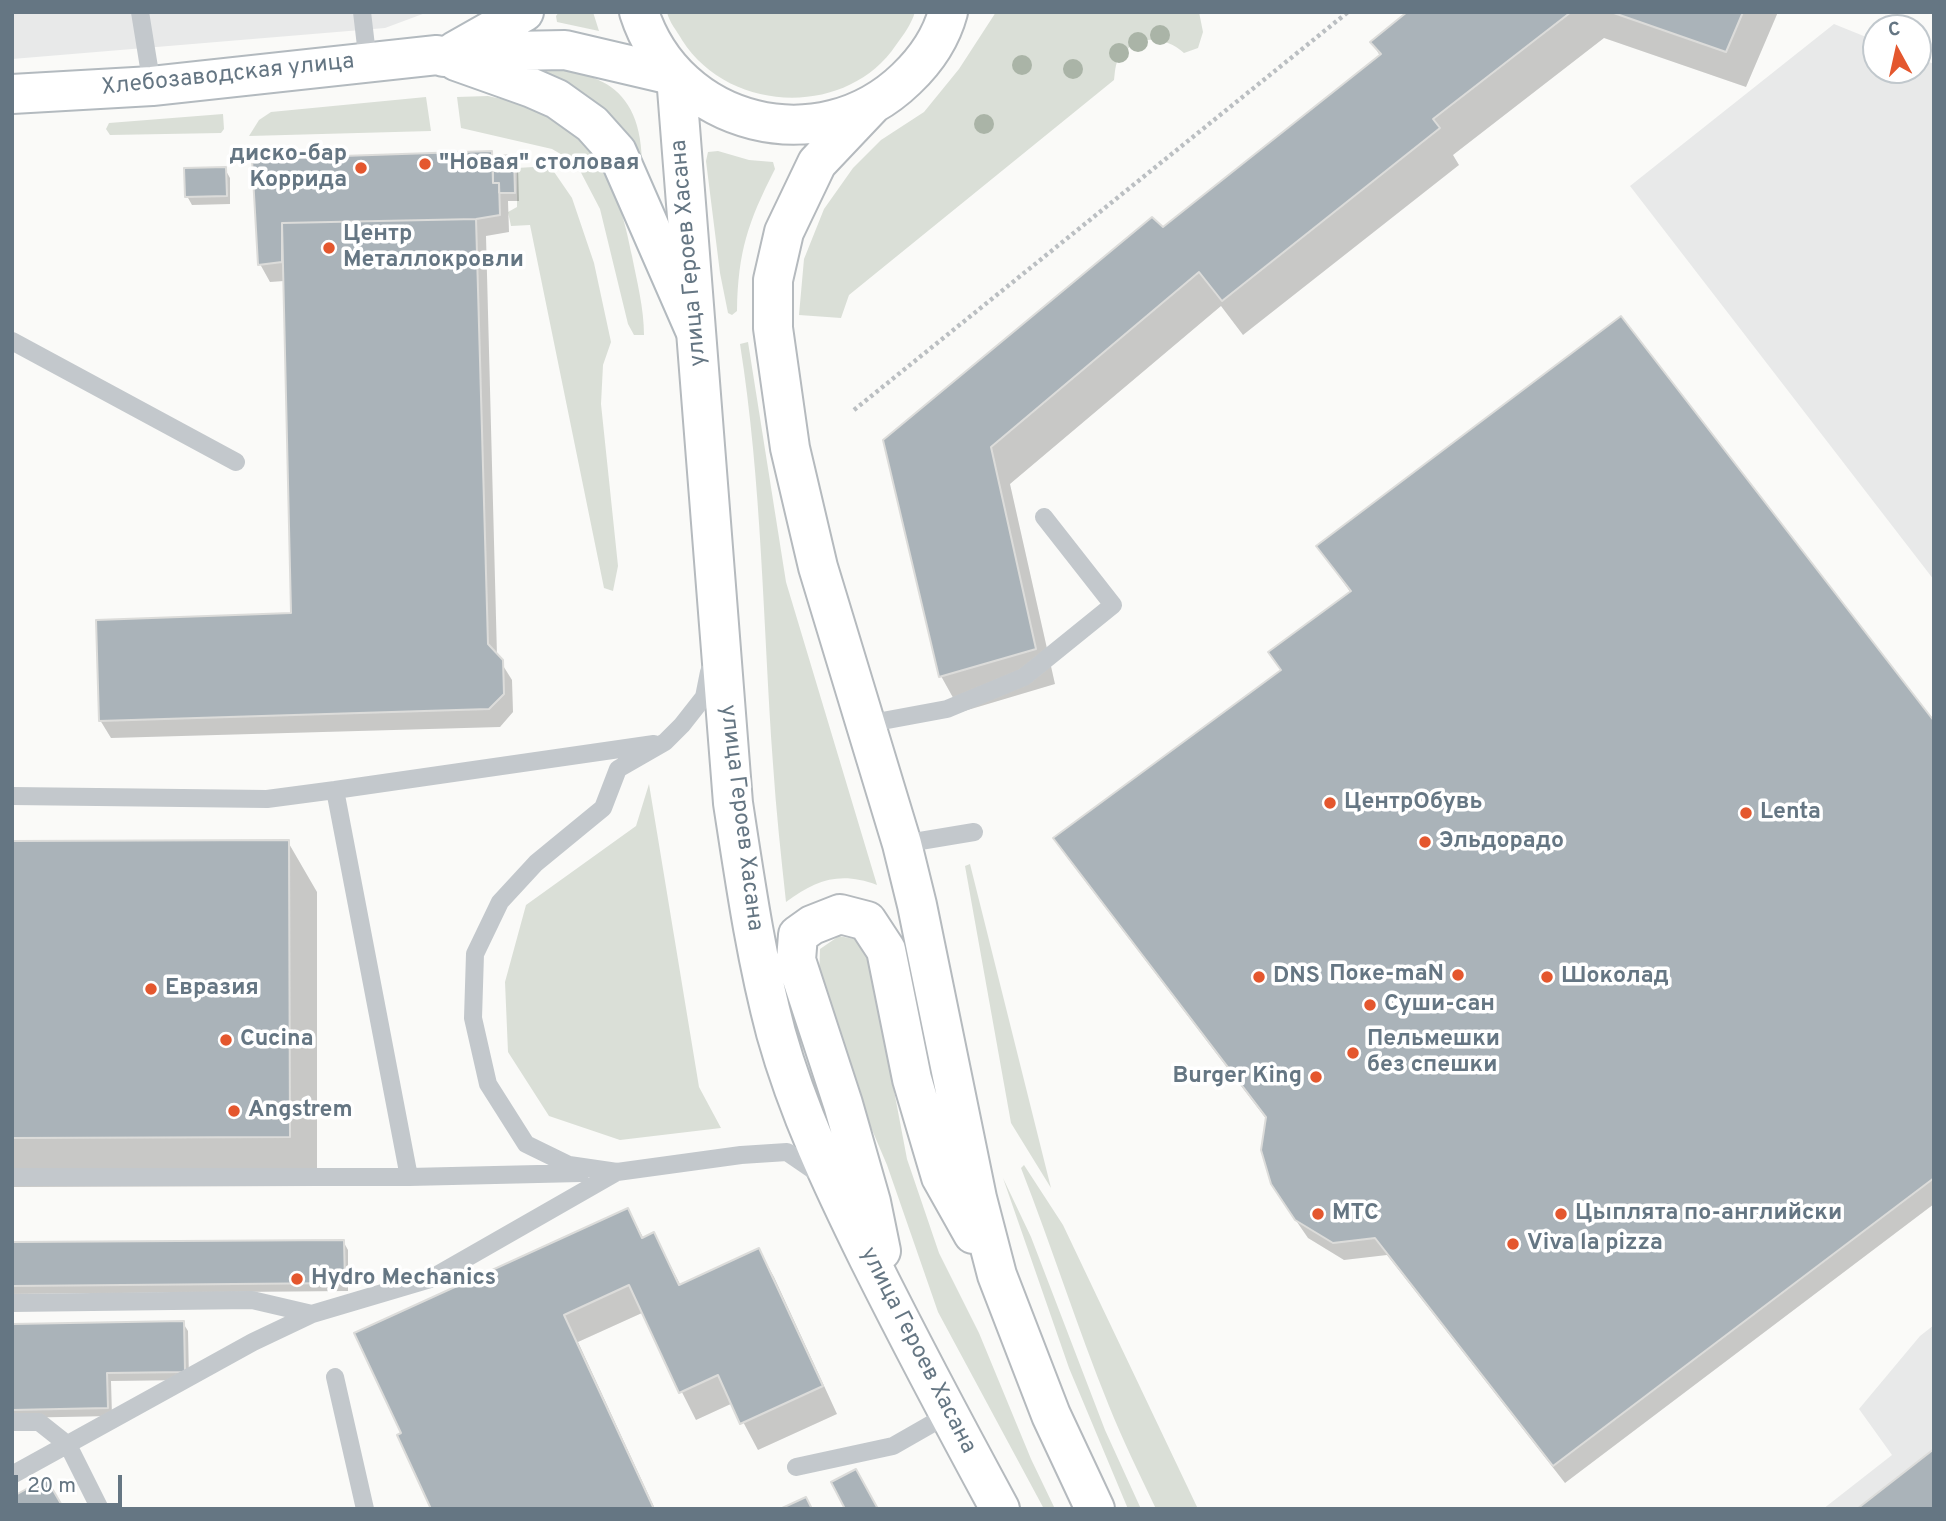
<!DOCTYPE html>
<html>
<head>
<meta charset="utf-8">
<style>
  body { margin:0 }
  #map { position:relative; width:1946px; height:1521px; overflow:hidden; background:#fafaf8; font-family:Overpass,sans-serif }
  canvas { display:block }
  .frame { position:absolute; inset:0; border:14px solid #657683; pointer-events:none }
  .north { position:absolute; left:1862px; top:14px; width:70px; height:70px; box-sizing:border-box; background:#fff; border:2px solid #c1c8cd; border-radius:50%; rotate:352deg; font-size:19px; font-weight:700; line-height:28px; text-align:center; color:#657683 }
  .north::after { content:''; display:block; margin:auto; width:24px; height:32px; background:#e4572e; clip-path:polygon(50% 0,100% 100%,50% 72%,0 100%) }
  .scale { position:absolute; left:14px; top:1475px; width:108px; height:32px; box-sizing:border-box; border:4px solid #657683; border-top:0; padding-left:9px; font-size:21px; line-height:24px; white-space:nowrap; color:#657683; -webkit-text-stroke:5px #fff; paint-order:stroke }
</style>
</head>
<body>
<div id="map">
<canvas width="1946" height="1521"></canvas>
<div class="frame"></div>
<div class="north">С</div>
<div class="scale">20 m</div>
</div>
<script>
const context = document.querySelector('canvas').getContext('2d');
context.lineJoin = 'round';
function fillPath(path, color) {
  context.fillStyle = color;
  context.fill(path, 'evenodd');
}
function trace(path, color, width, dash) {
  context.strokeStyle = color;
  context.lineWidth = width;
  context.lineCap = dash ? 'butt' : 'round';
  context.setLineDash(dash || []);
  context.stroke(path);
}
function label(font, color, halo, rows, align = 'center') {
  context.font = font + ' Overpass,sans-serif';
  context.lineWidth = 7;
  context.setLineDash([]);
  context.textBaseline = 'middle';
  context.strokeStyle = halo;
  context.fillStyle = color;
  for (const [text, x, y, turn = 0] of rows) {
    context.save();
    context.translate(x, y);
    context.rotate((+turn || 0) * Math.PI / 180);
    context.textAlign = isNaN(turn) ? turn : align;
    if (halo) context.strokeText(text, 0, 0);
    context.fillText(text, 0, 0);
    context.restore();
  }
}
const built = new Path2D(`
  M 12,12 L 428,12 L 385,28 L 12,59 Z
  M 1834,24 L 1876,41 L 1876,70 L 1918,70 L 1918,58 L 1934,64 L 1934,580 L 1630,186 Z
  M 1934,1325 L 1934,1509 L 1823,1509 L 1892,1455 L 1859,1409 L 1920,1336 Z`);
const green = new Path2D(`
  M 559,12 L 593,12 L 599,31 L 557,22 L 556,16 Z
  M 667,12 L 915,12 C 911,25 904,34 896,45 C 847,118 729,114 682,40 C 677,31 669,22 667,12 Z
  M 996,12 L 1199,12 L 1203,32 L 1198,48 L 1184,53 C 1164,35 1136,34 1119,58 C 1115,64 1115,73 1114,80 L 849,295 L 841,318 L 799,315 L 804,259 L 824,209 L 853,168 L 881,140 L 924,112 L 959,69 Z
  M 510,68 C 583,68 640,74 642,161 Z
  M 488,96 C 505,100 525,102 540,109 C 601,138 620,194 632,256 C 637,282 644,308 644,335 L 634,335 L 628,324 L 600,209 L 576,163 L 552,149 L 461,128 L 457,97 Z
  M 426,97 L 431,131 L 249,136 L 259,120 L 271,112 Z
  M 223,114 L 224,129 L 221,133 L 110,135 L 106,129 L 109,123 Z
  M 718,151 L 749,160 L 773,162 L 775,169 C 748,222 738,251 737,311 L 732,315 L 728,313 L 720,273 L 706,161 L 708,152 Z
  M 550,166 L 572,198 L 594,263 L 611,342 L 603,365 L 601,404 L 618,566 L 613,591 L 604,588 L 530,225 L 511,226 L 508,212 L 517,207 L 517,168 Z
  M 748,342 L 786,582 L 877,885 C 840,871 816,880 786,902 C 781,856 776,810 773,764 C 763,624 762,483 740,344 Z
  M 649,784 L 699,1087 L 721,1128 L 620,1140 L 549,1116 L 508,1052 L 505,982 L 526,905 L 636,826 Z
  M 970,864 L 1051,1188 L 1011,1123 L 965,866 Z
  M 839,936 L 859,940 L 870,964 L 907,1159 L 939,1253 L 979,1333 L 1031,1459 L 1055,1509 L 1044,1509 L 938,1312 L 887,1165 L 853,1085 L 819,979 L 820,949 Z
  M 1024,1165 L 1063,1225 L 1198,1509 L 1156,1509 C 1140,1475 1123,1441 1109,1406 C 1077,1327 1052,1247 1021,1168 Z
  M 1003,1178 L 1031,1237 L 1105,1430 L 1141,1509 L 1128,1509 L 1069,1368 Z`);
const shadow = new Path2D(`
  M 1410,12 L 1778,12 L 1746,87 L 1604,38 L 1453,155 L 1459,165 L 1243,335 L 1221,306 L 1010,484 L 1055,684 L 961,712 L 941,676 L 885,440 L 1163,229 L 1380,56 L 1372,42 Z
  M 491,153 L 494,158 L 513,157 L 518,166 L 519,201 L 508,201 L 509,232 L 486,236 L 497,656 L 512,680 L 513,712 L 500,727 L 111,738 L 100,720 L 293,615 L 284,281 L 270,282 L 260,264 L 254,160 Z
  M 225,169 L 230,178 L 230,204 L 192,205 L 187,196 Z
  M 1318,547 L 1934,724 L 1934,1204 L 1565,1483 L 1387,1255 L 1344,1260 L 1308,1238 L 1284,1203 L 1267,1120 L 1066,856 L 1056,839 L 1282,672 L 1271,653 L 1351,593 Z
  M 288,842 L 317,892 L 317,1186 L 12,1187 L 12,843 Z
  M 628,1210 L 644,1239 L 654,1234 L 681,1286 L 759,1250 L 774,1277 L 837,1414 L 758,1450 L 733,1403 L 696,1420 L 642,1313 L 578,1342 L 655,1509 L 433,1509 Z
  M 343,1241 L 348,1250 L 348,1291 L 12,1294 L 12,1244 Z
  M 183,1323 L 188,1331 L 189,1380 L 111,1381 L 112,1416 L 12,1418 L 12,1326 Z`);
const building = new Path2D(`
  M 1407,12 L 1571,12 L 1433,119 L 1440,128 L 1222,301 L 1199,272 L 991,447 L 1036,649 L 939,677 L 883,440 L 1152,217 L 1163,227 L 1381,54 L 1370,42 Z
  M 1611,12 L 1743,12 L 1726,52 Z
  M 492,151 L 493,183 L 499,183 L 500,215 L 476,219 L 282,223 L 282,262 L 258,265 L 252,159 Z
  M 514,155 L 515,193 L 499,193 L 499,183 L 493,183 L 493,156 Z
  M 226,167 L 227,196 L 185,197 L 184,168 Z
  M 476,219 L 488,644 L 503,660 L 504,694 L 489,709 L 99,721 L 96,620 L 291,613 L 282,223 Z
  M 1621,316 L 1934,721 L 1934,1178 L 1553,1466 L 1375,1238 L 1333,1243 L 1295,1220 L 1271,1184 L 1261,1150 L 1266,1117 L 1053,838 L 1281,670 L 1268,652 L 1351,591 L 1316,546 Z
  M 289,840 L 290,1137 L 12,1138 L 12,841 Z
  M 628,1208 L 642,1238 L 654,1232 L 679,1285 L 759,1248 L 823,1386 L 740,1424 L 718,1375 L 679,1393 L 629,1285 L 564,1315 L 654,1509 L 431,1509 L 397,1435 L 401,1433 L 354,1333 Z
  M 344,1240 L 345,1283 L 12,1286 L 12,1242 Z
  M 184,1321 L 185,1372 L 107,1373 L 108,1408 L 12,1410 L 12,1324 Z
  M 1934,1449 L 1934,1509 L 1857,1509 Z
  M 856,1469 L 878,1509 L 845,1509 L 831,1482 Z
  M 46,1478 L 64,1509 L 12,1509 L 12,1497 Z
  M 806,1497 L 812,1509 L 780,1509 Z`);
const path = new Path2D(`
  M 854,410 L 1348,12`);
const service = new Path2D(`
  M 140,12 L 152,86
  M 362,12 L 368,63
  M 12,341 L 236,462
  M 709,672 L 704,697 L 682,725 L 665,742 L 618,769 L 603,808 L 536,863 L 500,902 L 475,954 L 473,1018 L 488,1084 L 526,1144 L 569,1165 L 617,1172 L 741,1155 L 787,1152 L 822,1176
  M 866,724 L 947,709 L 1024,677 L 1113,605 L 1044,517
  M 12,796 L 267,799 L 335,790
  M 902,844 L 974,832
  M 581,1173 L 409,1177 L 335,790 L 654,744
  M 12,1177 L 409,1177
  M 12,1303 L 252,1300 L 312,1314 L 430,1279 L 617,1172
  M 335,1377 L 365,1509
  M 12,1422 L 39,1422 L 68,1445 L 100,1509
  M 796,1467 L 893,1446 L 949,1414
  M 12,1475 L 253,1342 L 312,1314`);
const secondary = new Path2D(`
  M 455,51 L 524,12
  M 456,61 L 532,88 L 557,99 L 592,124 L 617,152 L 694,328
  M 12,94 L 152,86 L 437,55 L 444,57 L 511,51 L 565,50 L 676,76`);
const primary = new Path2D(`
  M 639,12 C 676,127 820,162 906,79 C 925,61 941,38 948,12
  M 676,76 L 733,803 C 745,881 756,958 776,1033 C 798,1112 833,1186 869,1259 C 911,1343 955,1426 1000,1509
  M 871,106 L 817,163 L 784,232 L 773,280 L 773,328 L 790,448 L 818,567 L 902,844 L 917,905 L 977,1198 L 997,1275 L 1051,1415 L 1095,1509
  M 881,1251 L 871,1202 L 843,1104 L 796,960 L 798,935 L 812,925 L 840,914 L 867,921 L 886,950 L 912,1079 L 941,1177 L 973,1234`);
const trees = [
  [1160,35],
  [1138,42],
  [1119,53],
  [1022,65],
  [1073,69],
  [984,124]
];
const markers = [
  [425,164,7,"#e4572e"],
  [361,168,7,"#e4572e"],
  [329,248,7,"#e4572e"],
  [1330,803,7,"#e4572e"],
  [1746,813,7,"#e4572e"],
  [1425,842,7,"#e4572e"],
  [1458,975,7,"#e4572e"],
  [1259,977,7,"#e4572e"],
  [1547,977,7,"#e4572e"],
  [151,989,7,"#e4572e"],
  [1370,1005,7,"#e4572e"],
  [226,1040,7,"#e4572e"],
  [1353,1053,7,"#e4572e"],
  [1316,1077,7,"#e4572e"],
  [234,1111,7,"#e4572e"],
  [1318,1214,7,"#e4572e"],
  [1561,1214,7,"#e4572e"],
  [1513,1244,7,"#e4572e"],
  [297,1279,7,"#e4572e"]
];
const streetNames = [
  ["Хлебозаводская улица",228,76,-6],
  ["улица Героев Хасана",690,253,-95],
  ["улица Героев Хасана",740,818,83],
  ["улица Героев Хасана",917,1351,63]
];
const poiNames = [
  ["диско-бар",347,155,"right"],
  ["Коррида",347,181,"right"],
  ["\"Новая\" столовая",439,164],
  ["Центр",343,235],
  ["Металлокровли",343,261],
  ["ЦентрОбувь",1344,803],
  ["Lenta",1760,813],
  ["Эльдорадо",1439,842],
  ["Поке-maN",1444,975,"right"],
  ["DNS",1273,977],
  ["Шоколад",1561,977],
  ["Евразия",165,989],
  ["Суши-сан",1384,1005],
  ["Cucina",240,1040],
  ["Пельмешки",1367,1040],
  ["без спешки",1367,1066],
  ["Burger King",1302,1077,"right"],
  ["Angstrem",248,1111],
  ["МТС",1332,1214],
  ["Цыплята по-английски",1575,1214],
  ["Viva la pizza",1527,1244],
  ["Hydro Mechanics",311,1279]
];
fillPath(built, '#e8e9e9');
fillPath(green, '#dadfd7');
fillPath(shadow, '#0003');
fillPath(building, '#aab3b9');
trace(building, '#dcdcda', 2);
trace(secondary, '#b3babf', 42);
trace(primary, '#b5babe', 42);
trace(path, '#bbbfc2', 4.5, [3.5, 3.5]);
trace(service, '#c3c8cc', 18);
trace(secondary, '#fff', 38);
trace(primary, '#fff', 38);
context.fillStyle = '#aab4a7';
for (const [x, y] of trees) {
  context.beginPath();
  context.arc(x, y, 10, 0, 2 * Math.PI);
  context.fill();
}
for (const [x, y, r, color] of markers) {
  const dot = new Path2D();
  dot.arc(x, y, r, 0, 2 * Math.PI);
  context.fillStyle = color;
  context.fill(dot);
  trace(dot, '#fff', 2.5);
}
label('23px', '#657683', '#fff', streetNames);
label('bold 23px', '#657683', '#fff', poiNames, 'left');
</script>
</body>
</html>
